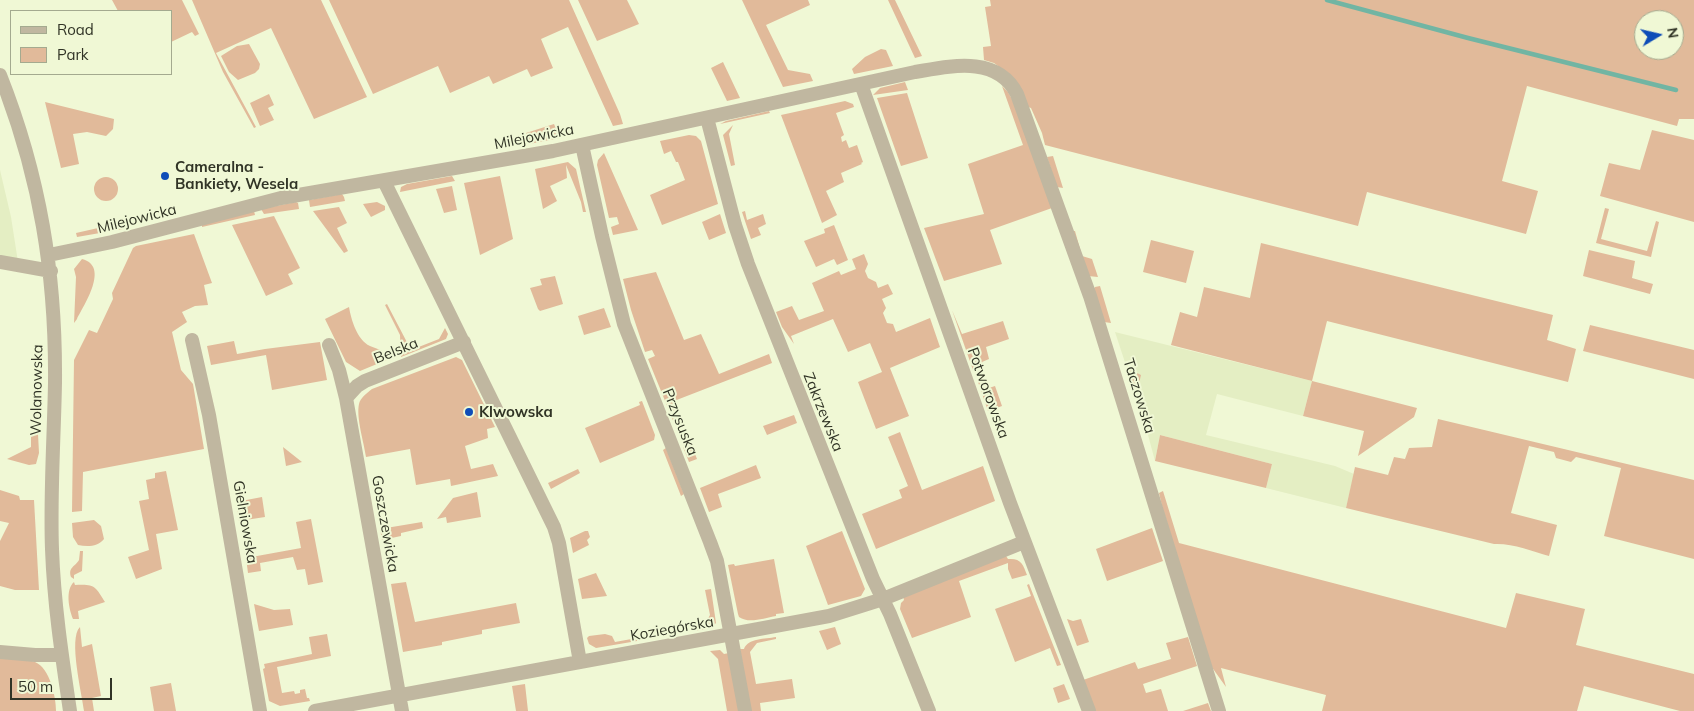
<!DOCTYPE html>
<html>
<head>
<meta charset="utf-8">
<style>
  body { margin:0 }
  #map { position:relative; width:1694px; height:711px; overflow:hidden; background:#f0f8d5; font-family:Mulish,sans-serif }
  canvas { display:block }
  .legend { position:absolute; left:10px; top:10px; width:162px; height:65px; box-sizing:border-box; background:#f0f8d5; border:1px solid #a4aa8f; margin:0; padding:6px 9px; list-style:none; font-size:15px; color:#313426 }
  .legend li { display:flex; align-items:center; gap:10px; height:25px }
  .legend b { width:25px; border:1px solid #a4aa8f }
  .north { position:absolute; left:1634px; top:10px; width:50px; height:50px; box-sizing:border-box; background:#f0f8d5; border:1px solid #a4aa8f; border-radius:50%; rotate:81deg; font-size:14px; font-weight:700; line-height:20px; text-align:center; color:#313426 }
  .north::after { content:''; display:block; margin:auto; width:18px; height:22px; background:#0e4db8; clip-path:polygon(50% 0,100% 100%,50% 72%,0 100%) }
  .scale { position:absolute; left:10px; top:678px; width:102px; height:22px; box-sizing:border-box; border:2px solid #313426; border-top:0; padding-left:6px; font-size:15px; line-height:18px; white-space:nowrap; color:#313426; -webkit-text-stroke:4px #f0f8d5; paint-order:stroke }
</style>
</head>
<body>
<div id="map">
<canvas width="1694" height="711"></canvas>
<ul class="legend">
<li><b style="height:6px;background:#c0b7a0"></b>Road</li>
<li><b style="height:14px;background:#e1ba9a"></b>Park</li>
</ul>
<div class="north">N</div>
<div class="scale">50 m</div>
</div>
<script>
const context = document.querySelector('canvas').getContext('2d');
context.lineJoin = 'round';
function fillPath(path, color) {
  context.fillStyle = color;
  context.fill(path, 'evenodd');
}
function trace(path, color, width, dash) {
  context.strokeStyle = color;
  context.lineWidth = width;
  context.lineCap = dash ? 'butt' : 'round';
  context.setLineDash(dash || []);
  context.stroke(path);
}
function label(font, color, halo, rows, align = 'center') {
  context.font = font + ' Mulish,sans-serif';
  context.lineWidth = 4;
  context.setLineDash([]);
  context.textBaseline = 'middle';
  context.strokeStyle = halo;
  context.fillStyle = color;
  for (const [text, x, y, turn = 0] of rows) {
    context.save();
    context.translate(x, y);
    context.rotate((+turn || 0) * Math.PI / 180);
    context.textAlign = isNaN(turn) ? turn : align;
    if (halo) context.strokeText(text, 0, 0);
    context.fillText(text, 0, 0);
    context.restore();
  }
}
const built = new Path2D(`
  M 0,170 L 11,217 L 18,262 L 0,259 Z
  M 1115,332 L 1312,381 L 1303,416 L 1217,394 L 1206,435 L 1335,466 L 1354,474 L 1346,508 L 1266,488 L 1272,464 L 1160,435 L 1155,461 L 1144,420 Z`);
const green = new Path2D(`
  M 112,0 L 182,0 L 199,34 L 195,36 L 192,32 L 171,42 L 171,11 L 118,11 Z
  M 192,0 L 321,0 L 367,97 L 314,119 L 271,28 L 216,53 L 256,127 L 254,128 L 223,72 Z
  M 329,0 L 569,0 L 620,114 L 623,124 L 613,126 L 568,27 L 541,39 L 553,68 L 531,77 L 527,69 L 493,84 L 489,76 L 450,93 L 438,66 L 373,94 Z
  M 578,0 L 627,0 L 639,24 L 597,41 Z
  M 742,0 L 808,0 L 810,5 L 766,25 L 788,70 L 810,74 L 813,81 L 783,87 Z
  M 888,0 L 895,0 L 922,56 L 915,58 Z
  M 990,0 L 1694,0 L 1694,119 L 1679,119 L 1677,126 L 1527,86 L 1502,181 L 1538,191 L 1526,234 L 1367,192 L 1358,226 L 1045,145 L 1042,133 L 1031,108 L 1028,107 L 1002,69 L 994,63 L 984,60 L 983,47 L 991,46 L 985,7 L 991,6 ZM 1644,20 L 1674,20 L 1674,50 L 1644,50 Z
  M 249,44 L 260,64 L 259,69 L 255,73 L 238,80 L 229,72 L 221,56 L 237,46 Z
  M 881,49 L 886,50 L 893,66 L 854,74 L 852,69 L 865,57 Z
  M 723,62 L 740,98 L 727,101 L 711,68 Z
  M 905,82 L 908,90 L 873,95 L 880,88 Z
  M 1002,86 L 1008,92 L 1013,101 L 1052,208 L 990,230 L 1002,264 L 944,281 L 924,228 L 984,214 L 968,164 L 1023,145 Z
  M 907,93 L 928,158 L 901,166 L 877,98 Z
  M 269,94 L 274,105 L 268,108 L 274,120 L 260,126 L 250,103 Z
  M 845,101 L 853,104 L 854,107 L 836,113 L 844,135 L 841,137 L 842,142 L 846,140 L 849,148 L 857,145 L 863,162 L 861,163 L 862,164 L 841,173 L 844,182 L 826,191 L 837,215 L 822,223 L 781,115 Z
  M 45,102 L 114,119 L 113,129 L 106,136 L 87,132 L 73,134 L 79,164 L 61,168 Z
  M 769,111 L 770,113 L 720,124 L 726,121 Z
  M 554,124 L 560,138 L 529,144 L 526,133 Z
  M 733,125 L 729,134 L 735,165 L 731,166 L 723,135 Z
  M 1652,130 L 1694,140 L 1694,222 L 1600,196 L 1609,163 L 1640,170 Z
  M 689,135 L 696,136 L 701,141 L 718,204 L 662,225 L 650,195 L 685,180 L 678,162 L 676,162 L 671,151 L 664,154 L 660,141 Z
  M 604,153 L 638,230 L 613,235 L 611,227 L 619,224 L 617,217 L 609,218 L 597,165 L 598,160 Z
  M 1053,156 L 1063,188 L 1057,187 L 1047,157 Z
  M 568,162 L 576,169 L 586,212 L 583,212 L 581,202 L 566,165 L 567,178 L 550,186 L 557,201 L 543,209 L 535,169 Z
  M 452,176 L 455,181 L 400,192 L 401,187 L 407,184 Z
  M 500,176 L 513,239 L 480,255 L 464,183 Z
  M94 189a12 12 0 1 1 24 0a12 12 0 1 1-24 0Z
  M 452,186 L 457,210 L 444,213 L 436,189 Z
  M 342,194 L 344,197 L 345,201 L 310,207 L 309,200 Z
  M 296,202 L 298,203 L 299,209 L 264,214 L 261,209 Z
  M 377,202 L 385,206 L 385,210 L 371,217 L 363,204 Z
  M 339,207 L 347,223 L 337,228 L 348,251 L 344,253 L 313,211 Z
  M 1605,208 L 1609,209 L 1601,239 L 1647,251 L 1656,221 L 1659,222 L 1651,257 L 1596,243 Z
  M 254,211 L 255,215 L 202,227 L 202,225 Z
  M 745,211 L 747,220 L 763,214 L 766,224 L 758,228 L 761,235 L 751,239 L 742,212 Z
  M 720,214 L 726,233 L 709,240 L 702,222 Z
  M 274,216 L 300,268 L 288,274 L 293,284 L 266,296 L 232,225 Z
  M 129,221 L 129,226 L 123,229 L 77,237 L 76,233 Z
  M 834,225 L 848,260 L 837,265 L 834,259 L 816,267 L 804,241 L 825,233 L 824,229 Z
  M 1071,231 L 1075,231 L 1082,256 L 1092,259 L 1098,277 L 1088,276 Z
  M 194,234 L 212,283 L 204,285 L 208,305 L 195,306 L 182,312 L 187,322 L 172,332 L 181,370 L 193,384 L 204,449 L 83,472 L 82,511 L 72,512 L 74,360 L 89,330 L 97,333 L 113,299 L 112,293 L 133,248 L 136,246 Z
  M 1151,240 L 1194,251 L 1186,283 L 1143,272 Z
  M 1261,243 L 1553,315 L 1547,340 L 1576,349 L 1568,382 L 1327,321 L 1312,381 L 1417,408 L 1414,417 L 1358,456 L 1364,431 L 1303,416 L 1312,381 L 1171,345 L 1180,312 L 1197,317 L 1204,287 L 1250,298 Z
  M 1589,250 L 1635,261 L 1632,278 L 1653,284 L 1650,294 L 1583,276 Z
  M 864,254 L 868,264 L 865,271 L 868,278 L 876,282 L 878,288 L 888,284 L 893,294 L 882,299 L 886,308 L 883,313 L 887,323 L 893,324 L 896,332 L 930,318 L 940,347 L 890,368 L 909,416 L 876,429 L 858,382 L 882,372 L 870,343 L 848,352 L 833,319 L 791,336 L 794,344 L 782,327 L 776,312 L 792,306 L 799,320 L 824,311 L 812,283 L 839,271 L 841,275 L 856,269 L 852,259 Z
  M 82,259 C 110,266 84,305 77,319 L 74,323 L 76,277 L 74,269 Z
  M 656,272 L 684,340 L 701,334 L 719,374 L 769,354 L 772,363 L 674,401 L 682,420 L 674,423 L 648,359 L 655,356 L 652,350 L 645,352 L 631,310 L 623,279 Z
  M 555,276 L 563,304 L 540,311 L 538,309 L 530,288 L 542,285 L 540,279 Z
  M 1100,286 L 1111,323 L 1104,322 L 1093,290 L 1095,287 Z
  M 387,304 L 411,350 L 439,339 L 445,328 L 448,334 L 446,339 L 401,357 L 400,335 L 385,305 Z
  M 349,307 C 351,319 357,340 370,346 C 379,350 383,349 389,359 L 360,371 L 346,362 L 325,319 Z
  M 604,308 L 611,327 L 584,335 L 578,316 Z
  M 952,310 L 962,334 L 1003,321 L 1009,339 L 986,347 L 989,359 L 982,362 L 984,366 L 973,370 Z
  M 1590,325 L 1694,350 L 1694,379 L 1583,351 Z
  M 234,341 L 237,354 L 265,349 L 320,342 L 327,380 L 272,390 L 266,355 L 211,365 L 207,346 Z
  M 456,357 L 462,360 L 495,427 L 487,429 L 488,438 L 465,446 L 471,469 L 493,464 L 498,476 L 451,486 L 450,479 L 416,485 L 410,449 L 366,457 C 364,442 356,418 359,404 C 360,398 367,393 372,389 Z
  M 1127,368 L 1141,375 L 1137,392 L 1135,393 Z
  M 978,382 L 980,382 L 983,390 L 995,386 L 1002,406 L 988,411 Z
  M 642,401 L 655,435 L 654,440 L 600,463 L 585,428 L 640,405 L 639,402 Z
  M 794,415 L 797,423 L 767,435 L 763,426 Z
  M 1438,419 L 1694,480 L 1694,559 L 1604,536 L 1621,468 L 1576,457 L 1571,462 L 1556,458 L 1554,452 L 1529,446 L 1511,513 L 1557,525 L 1549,556 C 1532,551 1512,543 1494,544 L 1346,508 L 1355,467 L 1388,475 L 1394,457 L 1405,459 L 1409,448 L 1432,447 Z
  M 900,432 L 922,490 L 983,466 L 995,501 L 876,549 L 862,514 L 902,498 L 899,490 L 908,486 L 888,437 Z
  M 31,433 L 38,434 L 39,453 L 36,464 L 29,465 L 7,459 L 31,447 Z
  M 1160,435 L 1272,464 L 1266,488 L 1155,461 Z
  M 691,444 L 697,459 L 689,462 L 683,447 Z
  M 283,447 L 302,462 L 286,466 Z
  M 666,448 L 684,494 L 681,496 L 663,450 Z
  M 756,465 L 761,478 L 718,494 L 722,507 L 709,512 L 700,488 Z
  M 578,469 L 580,473 L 551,489 L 548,483 Z
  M 166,471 L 178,530 L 156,534 L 162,569 L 136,579 L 128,557 L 149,550 L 139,501 L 149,499 L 146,480 L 155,478 L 155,473 Z
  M 0,490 L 19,496 L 20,500 L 34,500 L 39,590 L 15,590 L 0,586 L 0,541 L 9,523 L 0,521 Z
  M 1163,491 L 1179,543 L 1506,628 L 1516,593 L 1585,609 L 1576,645 L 1694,674 L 1694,711 L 1680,711 L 1584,686 L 1577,711 L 1322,711 L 1326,695 L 1221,668 L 1226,687 L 1211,666 L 1162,506 L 1159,493 Z
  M 477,492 L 481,517 L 447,523 L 446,517 L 437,519 L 453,498 Z
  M 262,497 L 265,517 L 239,521 L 236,502 Z
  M 311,519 L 323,582 L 308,585 L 305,569 L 297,570 L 293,557 L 260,563 L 261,571 L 248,573 L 246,558 L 301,548 L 296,522 Z
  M 94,520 L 101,526 L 104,539 C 98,547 87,547 78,545 L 73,537 L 72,523 Z
  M 422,522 L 423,528 L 401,533 L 401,536 L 382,540 L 380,529 Z
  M 1152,528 L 1163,561 L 1107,581 L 1096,549 Z
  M 585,531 L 588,531 L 590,537 L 587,540 L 589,545 L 573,553 L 570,538 Z
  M 842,531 L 865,589 L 861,596 L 828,605 L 806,546 Z
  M 80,551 L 83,551 L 82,571 L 74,575 L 74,579 L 71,577 C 68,567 75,567 79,560 Z
  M 1006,556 L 1008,559 C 1021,558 1023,564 1027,575 L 1012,579 L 1008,569 L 1008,563 L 959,581 L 971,617 L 912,638 L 900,609 L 901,603 L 904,600 L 903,596 Z
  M 774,559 L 784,613 L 776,614 L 776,616 C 764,618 749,624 739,617 L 738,614 L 728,565 L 734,564 L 735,566 Z
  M 596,573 L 607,596 L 582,599 L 578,579 Z
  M 74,582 L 75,585 C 95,584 95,586 105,602 L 78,611 L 79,619 L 73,619 C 69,609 65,590 74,582 Z
  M 406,582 L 415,622 L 516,603 L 520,623 L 482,630 L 482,634 L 442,642 L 442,645 L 403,652 L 391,584 Z
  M 1029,584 L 1061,665 L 1057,666 L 1050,648 L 1015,662 L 995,609 L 1031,596 L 1027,585 Z
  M 711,589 L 716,623 L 711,628 L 694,631 L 694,628 L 703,627 L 710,615 L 705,590 Z
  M 254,604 L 274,610 L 290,609 L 293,625 L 259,631 Z
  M 1067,619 L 1073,621 L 1081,619 L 1089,642 L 1077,646 Z
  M 80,627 L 82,647 L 92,644 L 101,696 L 92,698 L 94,711 L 84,711 C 82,694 68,638 80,627 Z
  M 835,627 L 841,644 L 827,650 L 819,631 Z
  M 327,634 L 331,656 L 277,667 L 282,693 L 294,691 L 295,694 L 300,693 L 300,690 L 305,689 L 307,698 L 309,698 L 310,701 L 280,706 L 269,701 L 263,669 L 265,668 L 264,664 L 312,654 L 309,637 Z
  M 605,634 L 612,636 L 615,642 L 637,638 L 637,641 L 596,648 L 589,644 L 587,638 L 589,636 Z
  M 776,637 L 776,639 L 757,643 L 750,652 L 756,684 L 792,679 L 795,698 L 760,703 L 761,711 L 751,711 L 740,649 L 744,649 C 748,638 765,639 776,637 Z
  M 1188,637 L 1197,666 L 1143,684 L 1146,693 L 1161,689 L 1168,711 L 1095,711 L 1083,680 L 1135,662 L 1138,669 L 1171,659 L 1166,643 Z
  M 720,650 L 724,654 L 729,653 L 740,711 L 727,711 L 718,659 L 710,651 Z
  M 0,657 C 11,659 25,658 35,662 C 50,668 56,697 56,711 L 0,711 Z
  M 171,683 L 176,711 L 154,711 L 150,687 Z
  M 525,684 L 528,711 L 516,711 L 512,686 Z
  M 1064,684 L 1070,699 L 1058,703 L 1053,688 Z
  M 1208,703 L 1211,711 L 1183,711 Z`);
const stream = new Path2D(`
  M 1327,0 L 1468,38 L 1676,90`);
const minor = new Path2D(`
  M 0,75 C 40,176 56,274 55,383 C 54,438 50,494 52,549 C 54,604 62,657 70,711
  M 861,84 L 1010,503 L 1089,711
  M 707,118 L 735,225 L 748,264 L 873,579 L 890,614 L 929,711
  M 582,145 L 602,236 L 624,324 L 710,542 L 717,561 L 745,711
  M 384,181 L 554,527 L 559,543 L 580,662
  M 49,255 L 112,242 L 281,198 L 553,151 L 915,72 C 951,66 997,55 1017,94 L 1090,296 L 1219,711
  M 0,262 L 51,271
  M 192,340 L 209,415 L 260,711
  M 329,345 L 339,370 L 346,398 L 402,711
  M 346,398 L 357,386 L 365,381 L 464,342
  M 0,652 L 35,655 L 61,655
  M 315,711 L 829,616 L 883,599 L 1024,542`);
const markers = [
  [165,176,5,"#0e4db8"],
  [469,412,5,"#0e4db8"]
];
const streetNames = [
  ["Milejowicka",534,137,-11],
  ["Milejowicka",137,219,-14],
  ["Belska",396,351,-22],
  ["Wolanowska",37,390,-89],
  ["Potworowska",988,393,70],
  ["Taczowska",1139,396,73],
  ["Zakrzewska",823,412,68],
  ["Przysuska",680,422,68],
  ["Gielniowska",245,522,80],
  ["Goszczewicka",385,524,80],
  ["Koziegórska",672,629,-10]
];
const poiNames = [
  ["Cameralna -",175,167],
  ["Bankiety, Wesela",175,184],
  ["Klwowska",479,412]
];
fillPath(built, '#e4eec3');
fillPath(green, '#e1ba9a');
trace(stream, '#71b5a3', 4.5);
trace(minor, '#c0b7a0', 14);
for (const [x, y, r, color] of markers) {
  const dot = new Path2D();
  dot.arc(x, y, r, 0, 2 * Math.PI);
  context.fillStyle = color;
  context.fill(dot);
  trace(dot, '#f0f8d5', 2);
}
label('15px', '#313426', '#f0f8d5', streetNames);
label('bold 15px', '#313426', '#f0f8d5', poiNames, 'left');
</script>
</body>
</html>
